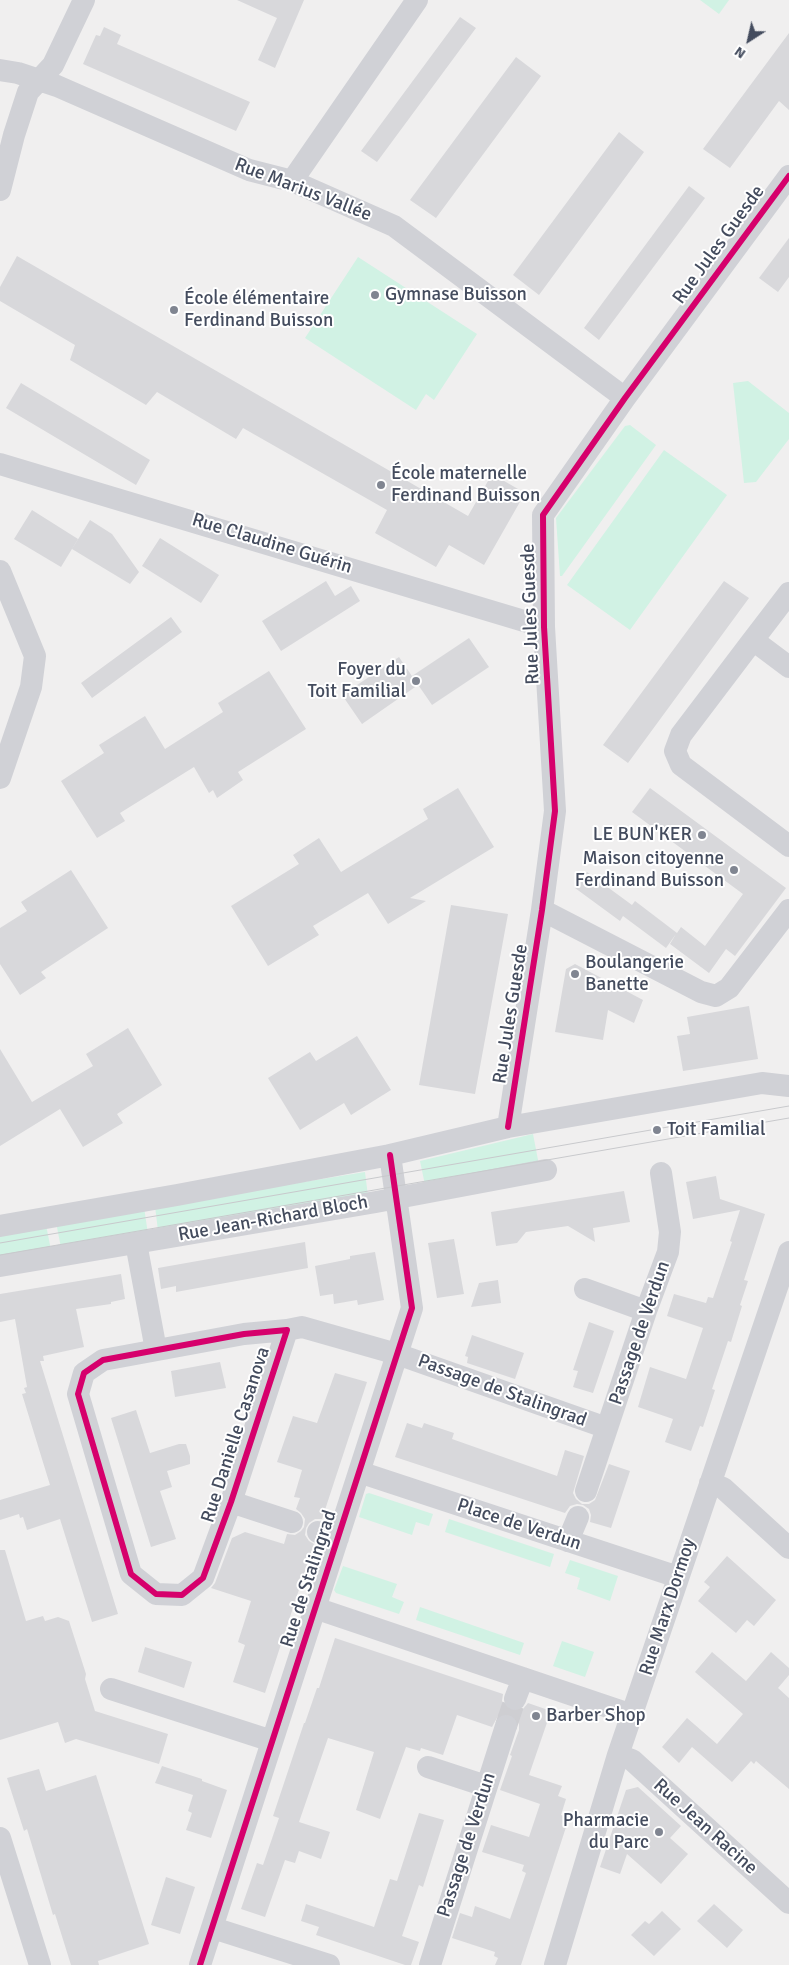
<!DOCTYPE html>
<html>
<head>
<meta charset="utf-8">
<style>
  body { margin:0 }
  #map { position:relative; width:789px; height:1965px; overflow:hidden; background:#f0efef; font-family:Signika,sans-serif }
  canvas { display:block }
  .north { position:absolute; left:724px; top:15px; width:50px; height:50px; -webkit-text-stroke:4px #fff; paint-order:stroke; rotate:215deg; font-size:14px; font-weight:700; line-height:20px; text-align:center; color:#444c5e }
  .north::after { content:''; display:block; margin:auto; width:18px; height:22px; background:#444c5e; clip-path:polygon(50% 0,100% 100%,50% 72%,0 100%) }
</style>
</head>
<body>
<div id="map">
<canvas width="789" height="1965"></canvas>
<div class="north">N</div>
</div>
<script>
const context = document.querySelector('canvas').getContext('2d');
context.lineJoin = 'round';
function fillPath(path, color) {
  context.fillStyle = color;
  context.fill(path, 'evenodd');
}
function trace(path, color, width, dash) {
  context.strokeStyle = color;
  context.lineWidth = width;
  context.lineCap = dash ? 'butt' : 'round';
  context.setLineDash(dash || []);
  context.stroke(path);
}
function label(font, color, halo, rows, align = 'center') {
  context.font = font + ' Signika,sans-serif';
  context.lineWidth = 4;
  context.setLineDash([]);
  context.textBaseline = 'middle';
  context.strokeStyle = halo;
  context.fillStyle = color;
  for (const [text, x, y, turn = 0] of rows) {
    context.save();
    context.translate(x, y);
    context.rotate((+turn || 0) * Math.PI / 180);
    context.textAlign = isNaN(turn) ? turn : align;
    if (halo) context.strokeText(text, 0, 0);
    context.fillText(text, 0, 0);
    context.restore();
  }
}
const green = new Path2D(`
  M 700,0 L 729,0 L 719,14 Z
  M 358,257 L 477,334 L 434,400 L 426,394 L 416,410 L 305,338 Z
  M 748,381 L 789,413 L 789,439 L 756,482 L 744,483 L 733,383 Z
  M 630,425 L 656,445 L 562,576 L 560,576 L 556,518 L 625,426 Z
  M 664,450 L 727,495 L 630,630 L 567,585 Z
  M 533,1134 L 539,1165 L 425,1185 L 420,1161 Z
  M 365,1172 L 368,1196 L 158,1231 L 155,1206 Z
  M 144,1207 L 148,1234 L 61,1248 L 56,1222 Z
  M 46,1225 L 51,1250 L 0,1259 L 0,1233 Z
  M 369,1493 L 433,1514 L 429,1526 L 416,1522 L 412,1535 L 359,1517 L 366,1494 Z
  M 449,1519 L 554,1554 L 550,1567 L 445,1532 Z
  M 570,1560 L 618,1576 L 610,1601 L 577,1589 L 580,1578 L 565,1573 Z
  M 343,1566 L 397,1584 L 392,1597 L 404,1602 L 399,1614 L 336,1593 L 334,1590 Z
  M 420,1607 L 524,1643 L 520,1655 L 416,1620 Z
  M 562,1641 L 594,1652 L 585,1677 L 553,1666 Z`);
const building = new Path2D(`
  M 237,0 L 304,0 L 275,68 L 258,60 L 277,18 Z
  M 460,17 L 476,28 L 377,162 L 361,151 Z
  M 104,27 L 121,35 L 117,44 L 250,102 L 236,131 L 83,64 L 96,35 L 100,36 Z
  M 789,33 L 789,110 L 779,101 L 730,168 L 703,149 Z
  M 516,57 L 541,76 L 436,218 L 410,200 Z
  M 619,132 L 644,152 L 539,295 L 513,275 Z
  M 689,186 L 705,198 L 599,340 L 584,328 Z
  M 789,238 L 789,277 L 778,292 L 759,278 Z
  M 17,256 L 468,516 L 492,474 L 525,493 L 484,565 L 449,545 L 436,567 L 375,533 L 387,510 L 243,428 L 236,439 L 157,392 L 146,405 L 70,360 L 75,345 L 0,301 L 0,287 Z
  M 21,383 L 150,460 L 136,485 L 6,408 Z
  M 32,510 L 78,539 L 61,567 L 14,539 Z
  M 90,520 L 112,534 L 139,572 L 130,584 L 72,549 Z
  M 160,538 L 219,575 L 201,603 L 142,566 Z
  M 326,581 L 335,596 L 351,586 L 360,601 L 281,651 L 262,621 Z
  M 724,581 L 749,598 L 628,763 L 603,745 Z
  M 171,617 L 182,632 L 92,698 L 81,683 Z
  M 469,638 L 489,667 L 432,705 L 412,676 Z
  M 399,657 L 418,685 L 362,724 L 342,695 Z
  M 269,671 L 306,729 L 238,772 L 243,780 L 217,798 L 213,790 L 209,793 L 194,767 L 120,813 L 125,821 L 97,838 L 61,781 L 104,753 L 99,745 L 145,716 L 165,749 L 223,712 L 218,703 Z
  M 458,788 L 494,847 L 410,898 L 426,901 L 388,924 L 368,893 L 313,926 L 319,935 L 268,966 L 231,906 L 299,864 L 293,855 L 319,838 L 341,872 L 428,819 L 423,809 Z
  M 650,788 L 786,888 L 735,956 L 726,949 L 709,973 L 670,944 L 676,934 L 666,948 L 623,916 L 620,921 L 575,888 L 587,872 L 632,905 L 635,901 L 677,933 L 681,927 L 705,946 L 743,894 L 632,812 Z
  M 71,870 L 108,928 L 41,972 L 46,978 L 20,995 L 0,964 L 0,928 L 27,911 L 21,902 Z
  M 451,905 L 508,914 L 475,1094 L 419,1085 Z
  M 575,964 L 643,1000 L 634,1023 L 608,1010 L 603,1040 L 555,1032 L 566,969 Z
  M 749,1006 L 758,1059 L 683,1071 L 677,1036 L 690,1034 L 687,1017 Z
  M 128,1028 L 162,1085 L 117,1114 L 123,1123 L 83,1147 L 60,1109 L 0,1146 L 0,1049 L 32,1102 L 93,1066 L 86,1054 Z
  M 357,1036 L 391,1090 L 351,1115 L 344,1103 L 300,1130 L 268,1078 L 310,1052 L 316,1061 Z
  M 716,1176 L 720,1199 L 765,1214 L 744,1280 L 748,1281 L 740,1305 L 742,1306 L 731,1342 L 728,1341 L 712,1389 L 715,1390 L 703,1427 L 700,1426 L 691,1451 L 665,1442 L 673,1419 L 638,1407 L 650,1367 L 686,1379 L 703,1328 L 667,1316 L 674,1294 L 706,1303 L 708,1297 L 713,1298 L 732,1242 L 730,1241 L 740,1210 L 693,1219 L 686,1182 Z
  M 624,1191 L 630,1222 L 593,1228 L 595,1242 L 568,1226 L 526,1232 L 517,1243 L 496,1246 L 491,1212 Z
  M 454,1239 L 464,1294 L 437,1298 L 428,1243 Z
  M 305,1242 L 308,1268 L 176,1292 L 176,1286 L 161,1289 L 158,1268 Z
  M 375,1252 L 384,1300 L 358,1305 L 357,1300 L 334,1304 L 333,1294 L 320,1296 L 315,1266 L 350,1259 L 350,1256 Z
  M 121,1274 L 125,1299 L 111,1302 L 111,1304 L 76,1309 L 84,1347 L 43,1356 L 44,1361 L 40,1361 L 118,1614 L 92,1622 L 60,1519 L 27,1530 L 23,1517 L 20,1518 L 19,1514 L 0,1520 L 0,1500 L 50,1485 L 22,1394 L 26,1393 L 24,1388 L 27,1387 L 15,1319 L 0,1322 L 0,1294 Z
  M 498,1280 L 501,1303 L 471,1307 L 479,1283 Z
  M 589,1322 L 614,1331 L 593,1393 L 573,1387 L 578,1371 L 573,1370 Z
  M 472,1335 L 524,1353 L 515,1379 L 467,1363 L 468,1357 L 465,1356 Z
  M 220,1362 L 226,1388 L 175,1397 L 171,1371 Z
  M 335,1373 L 367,1382 L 322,1519 L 315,1519 L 309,1523 L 306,1528 L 305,1535 L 309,1541 L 314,1544 L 265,1693 L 233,1682 L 245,1645 L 238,1642 L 251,1601 L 211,1588 L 215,1583 L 232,1538 L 245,1532 L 284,1544 L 287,1534 L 295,1535 L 301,1531 L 304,1527 L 305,1519 L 301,1513 L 296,1509 L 300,1498 L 294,1497 L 302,1470 L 277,1462 L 293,1416 L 317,1423 Z
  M 136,1410 L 150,1453 L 179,1444 L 186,1444 L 190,1456 L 190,1464 L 167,1471 L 172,1487 L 160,1491 L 176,1539 L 151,1547 L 111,1418 Z
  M 407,1423 L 422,1428 L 424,1423 L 454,1433 L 452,1439 L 557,1476 L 565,1450 L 584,1456 L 573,1493 L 576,1499 L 582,1504 L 589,1504 L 595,1500 L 609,1464 L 630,1471 L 611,1528 L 590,1522 L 591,1515 L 589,1509 L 583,1505 L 577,1504 L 570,1506 L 565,1513 L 395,1457 Z
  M 0,1550 L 5,1550 L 26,1621 L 43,1616 L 45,1621 L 58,1617 L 69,1621 L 86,1674 L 85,1679 L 95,1711 L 168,1734 L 159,1764 L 76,1739 L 65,1743 L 58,1722 L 0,1740 Z
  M 727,1556 L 776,1600 L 754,1626 L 747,1620 L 736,1633 L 698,1601 L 710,1587 L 704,1582 Z
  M 335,1638 L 503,1694 L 502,1701 L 505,1707 L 511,1711 L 517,1712 L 523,1709 L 528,1703 L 551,1711 L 529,1775 L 562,1786 L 558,1796 L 566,1799 L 561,1815 L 569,1818 L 521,1965 L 495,1965 L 498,1958 L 494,1956 L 495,1952 L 452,1938 L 460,1913 L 472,1917 L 475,1906 L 510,1919 L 526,1873 L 522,1871 L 524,1865 L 482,1852 L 491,1825 L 529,1837 L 540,1804 L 500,1790 L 512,1756 L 510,1755 L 519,1730 L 519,1724 L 516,1718 L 510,1713 L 504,1713 L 498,1716 L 492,1727 L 457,1715 L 443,1755 L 421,1748 L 420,1751 L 406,1747 L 380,1819 L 356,1810 L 374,1752 L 328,1738 L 299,1822 L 330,1832 L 321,1859 L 299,1851 L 295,1863 L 285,1860 L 265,1917 L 241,1909 L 257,1863 L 263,1865 L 279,1818 L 273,1816 L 304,1723 L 305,1723 L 317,1688 L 319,1688 Z
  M 145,1647 L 192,1662 L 184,1688 L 138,1672 Z
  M 712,1652 L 746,1681 L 771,1652 L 789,1668 L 789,1675 L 778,1688 L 789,1698 L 789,1789 L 756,1761 L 754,1764 L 751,1761 L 732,1782 L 692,1747 L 679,1763 L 662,1747 L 687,1718 L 717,1744 L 743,1714 L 695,1672 Z
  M 162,1766 L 202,1779 L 202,1781 L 227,1790 L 211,1838 L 186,1830 L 192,1813 L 188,1811 L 193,1795 L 155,1783 Z
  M 39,1769 L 46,1791 L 96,1775 L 149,1944 L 98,1961 L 99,1965 L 71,1965 L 55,1914 L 53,1915 L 27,1829 L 24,1831 L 7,1778 Z
  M 638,1787 L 681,1826 L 670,1838 L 688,1854 L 661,1884 L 627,1854 L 620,1874 L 600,1867 L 626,1790 Z
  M 419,1813 L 444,1820 L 423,1887 L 419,1885 L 402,1936 L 419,1942 L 411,1965 L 405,1965 L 316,1935 L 319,1927 L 301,1921 L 306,1904 L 374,1927 L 390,1879 L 397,1881 Z
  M 166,1877 L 195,1887 L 180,1934 L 151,1925 Z
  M 714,1904 L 743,1930 L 727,1948 L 697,1921 Z
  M 662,1911 L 681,1929 L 654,1956 L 631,1935 L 645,1921 L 649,1924 Z`);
const minorTunnel = new Path2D(`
  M 506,1726 L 515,1699`);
const minor = new Path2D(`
  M 0,70 L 18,73 L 57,86 L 249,170 L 292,181 L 394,226 L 625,398
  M 292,181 L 417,0
  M 0,190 L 14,135 L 28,92 L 53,65 L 84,0
  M 0,464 L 544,627
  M 0,571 L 35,656 L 31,687 L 0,778
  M 753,640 L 789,593
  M 789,667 L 753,640 L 681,735 L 675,751 L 681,765 L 789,846
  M 542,910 L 701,992 L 716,996 L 729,988 L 789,910
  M 508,1127 L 542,910 L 555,811 L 544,627 L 543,515 L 625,398 L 789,176
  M 0,1226 L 177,1195 L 390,1155 L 508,1127 L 762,1083 L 789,1086
  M 136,1243 L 156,1350
  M 0,1266 L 376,1202 L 546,1170
  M 585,1289 L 646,1311
  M 287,1330 L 231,1502 L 203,1578 L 182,1595 L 156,1594 L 131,1574 L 78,1394 L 84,1373 L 103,1360 L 244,1334 Z
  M 287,1330 L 302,1327 L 397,1354 L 607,1428
  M 359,1472 L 678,1577
  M 710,1483 L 723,1488 L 789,1548
  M 586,1491 L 646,1311 L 668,1252 L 670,1232 L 661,1173
  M 231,1502 L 292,1522
  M 318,1532 L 338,1538
  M 568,1541 L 578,1517
  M 315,1608 L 632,1715
  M 111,1689 L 272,1741
  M 515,1699 L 523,1678
  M 618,1755 L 632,1760 L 789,1903
  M 428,1767 L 486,1786
  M 0,1838 L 40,1965
  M 213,1928 L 329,1965
  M 200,1965 L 412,1308 L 390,1155
  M 430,1965 L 506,1726
  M 555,1965 L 618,1755 L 789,1252`);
const tram = new Path2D(`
  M 0,1243 L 789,1106
  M 0,1255 L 789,1118`);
const cycleway = new Path2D(`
  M 508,1127 L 542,910 L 555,811 L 544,627 L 543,515 L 625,398 L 789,176
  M 287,1330 L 231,1502 L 203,1578 L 182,1595 L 156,1594 L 131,1574 L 78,1394 L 84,1373 L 103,1360 L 244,1334 Z
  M 200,1965 L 412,1308 L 390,1155`);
const markers = [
  [375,295,5,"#808591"],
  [174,310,5,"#808591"],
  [381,485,5,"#808591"],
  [416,681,5,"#808591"],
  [702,835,5,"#808591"],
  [734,870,5,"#808591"],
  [575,974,5,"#808591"],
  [657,1130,5,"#808591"],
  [536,1716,5,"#808591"],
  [659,1832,5,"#808591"]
];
const streetNames = [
  ["Rue Marius Vallée",303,190,21],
  ["Rue Jules Guesde",719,245,-54],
  ["Rue Claudine Guérin",272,544,17],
  ["Rue Jules Guesde",531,614,-92],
  ["Rue Jules Guesde",511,1014,-81],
  ["Rue Jean-Richard Bloch",273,1219,-10],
  ["Passage de Verdun",640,1333,-71],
  ["Passage de Stalingrad",502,1391,20],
  ["Rue Danielle Casanova",236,1435,-72],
  ["Place de Verdun",519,1525,18],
  ["Rue de Stalingrad",309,1579,-72],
  ["Rue Marx Dormoy",668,1607,-72],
  ["Rue Jean Racine",705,1827,42],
  ["Passage de Verdun",467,1845,-72]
];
const poiNames = [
  ["Gymnase Buisson",385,295],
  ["École élémentaire",184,299],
  ["Ferdinand Buisson",184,321],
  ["École maternelle",391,474],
  ["Ferdinand Buisson",391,496],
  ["Foyer du",406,670,"right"],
  ["Toit Familial",406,692,"right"],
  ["LE BUN'KER",692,835,"right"],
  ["Maison citoyenne",724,859,"right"],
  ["Ferdinand Buisson",724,881,"right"],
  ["Boulangerie",585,963],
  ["Banette",585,985],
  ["Toit Familial",667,1130],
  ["Barber Shop",546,1716],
  ["Pharmacie",649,1821,"right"],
  ["du Parc",649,1843,"right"]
];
fillPath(green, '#d1f2e4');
fillPath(building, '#d8d8db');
trace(minorTunnel, '#ceced2', 22, [22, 11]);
trace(minor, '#d0d1d6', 22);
trace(tram, '#c8c9cc', 1);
trace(cycleway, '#d6006c', 6);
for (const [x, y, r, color] of markers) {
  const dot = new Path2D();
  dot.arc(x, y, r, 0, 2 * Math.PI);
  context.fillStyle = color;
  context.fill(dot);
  trace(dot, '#fff', 2);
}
label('19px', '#444c5e', '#fff', streetNames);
label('19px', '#444c5e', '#fff', poiNames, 'left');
</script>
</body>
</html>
